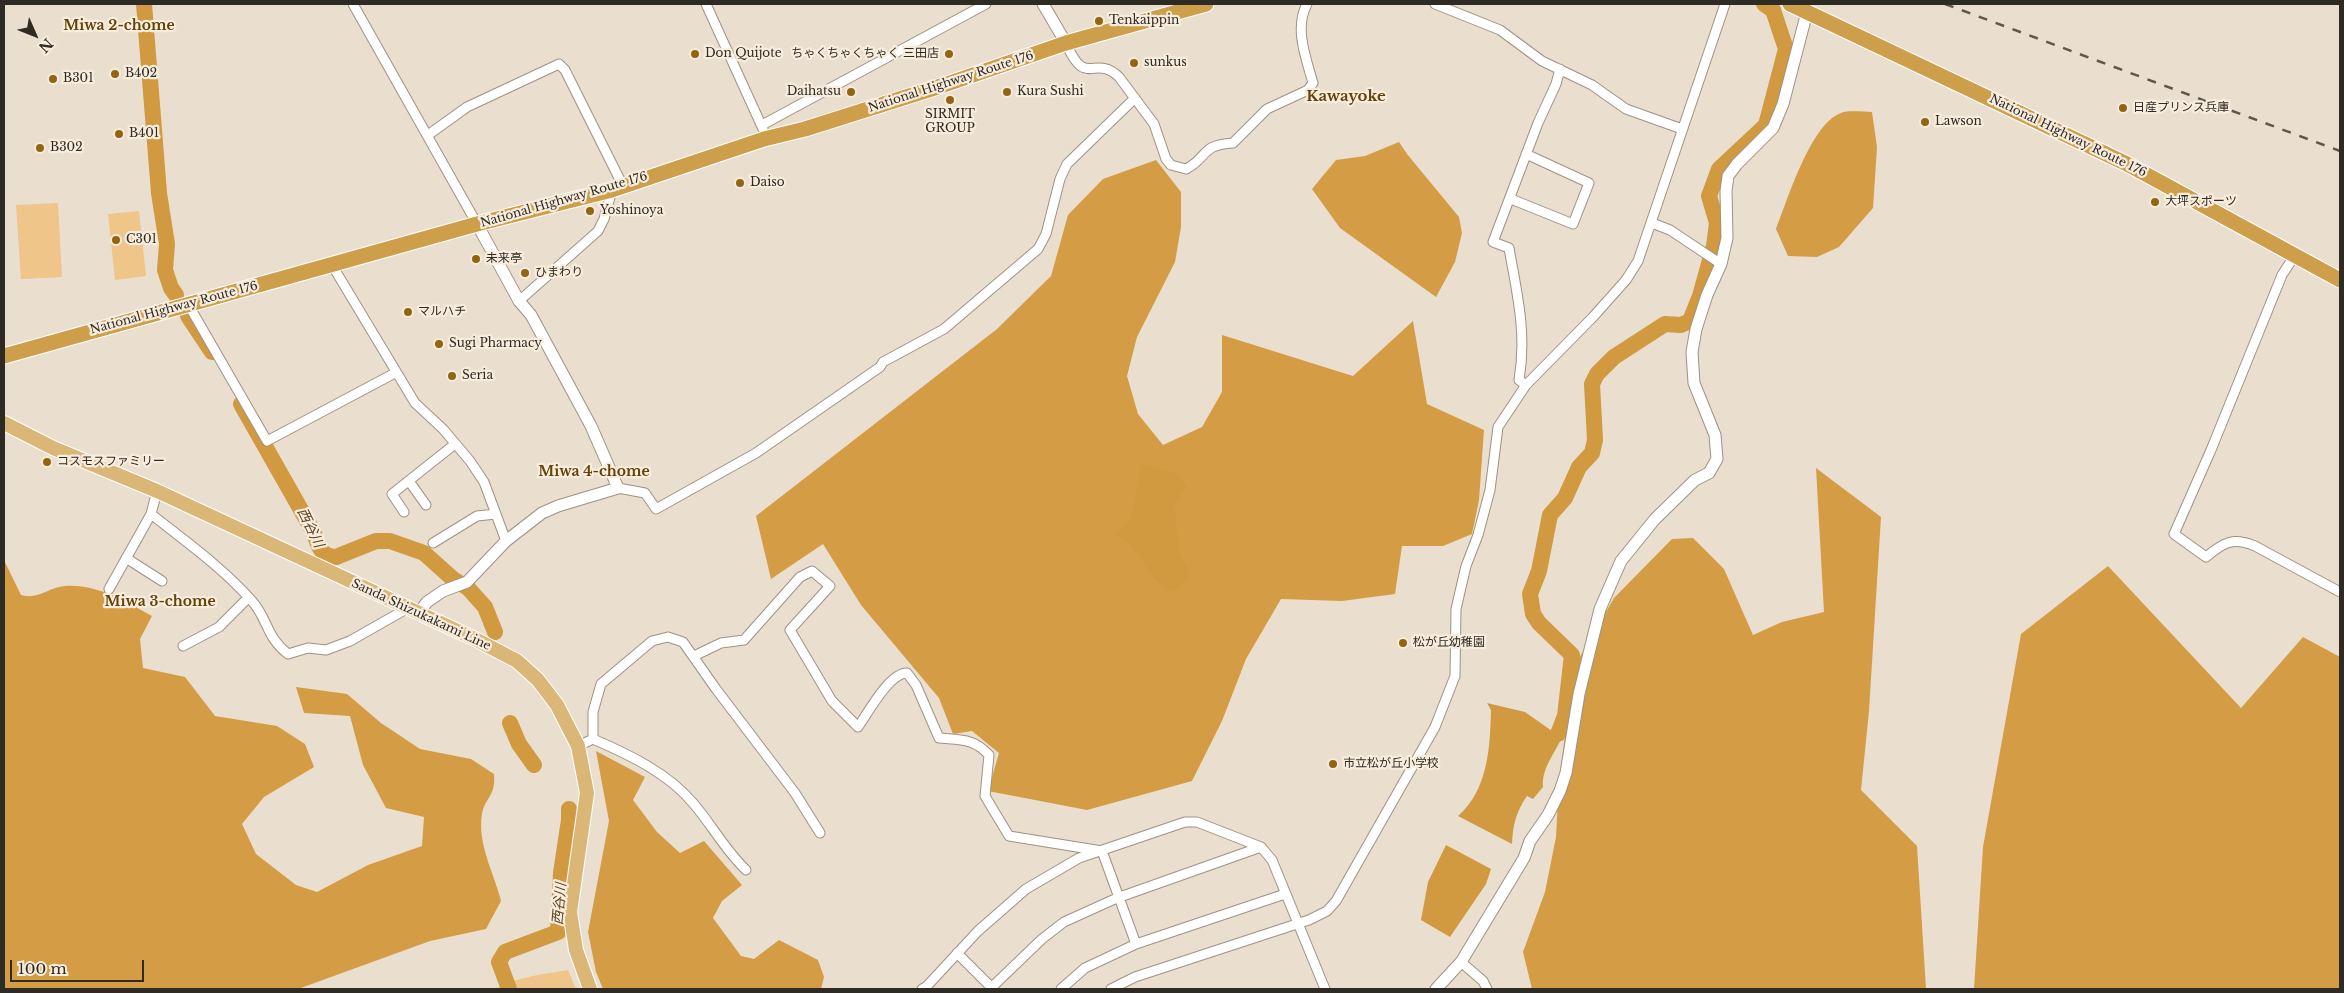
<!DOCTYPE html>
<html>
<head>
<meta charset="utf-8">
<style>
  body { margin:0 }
  #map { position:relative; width:2344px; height:993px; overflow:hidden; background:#eadfcf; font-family:"Libre Baskerville",serif }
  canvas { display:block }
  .frame { position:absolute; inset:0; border:5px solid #2e2a24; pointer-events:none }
  .north { position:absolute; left:10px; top:10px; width:50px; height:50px; -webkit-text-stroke:4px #f8ecdc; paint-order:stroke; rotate:134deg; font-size:14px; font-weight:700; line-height:20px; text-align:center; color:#2e2a24 }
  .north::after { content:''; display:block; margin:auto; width:18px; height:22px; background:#2e2a24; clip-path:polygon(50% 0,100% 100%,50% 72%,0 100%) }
  .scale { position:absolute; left:10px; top:960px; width:134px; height:22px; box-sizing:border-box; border:2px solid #2e2a24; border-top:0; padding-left:6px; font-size:15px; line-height:18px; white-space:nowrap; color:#2e2a24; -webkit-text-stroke:4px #f8ecdc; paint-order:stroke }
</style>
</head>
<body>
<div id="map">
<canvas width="2344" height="993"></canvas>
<div class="frame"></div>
<div class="north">N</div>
<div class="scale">100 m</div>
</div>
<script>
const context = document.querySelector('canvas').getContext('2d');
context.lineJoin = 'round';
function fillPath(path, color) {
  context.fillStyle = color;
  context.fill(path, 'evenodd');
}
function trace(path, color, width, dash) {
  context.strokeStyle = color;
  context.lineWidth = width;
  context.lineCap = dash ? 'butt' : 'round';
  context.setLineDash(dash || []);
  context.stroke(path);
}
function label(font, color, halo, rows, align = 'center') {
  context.font = font + ' "Libre Baskerville","Noto Sans JP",serif';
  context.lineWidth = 4.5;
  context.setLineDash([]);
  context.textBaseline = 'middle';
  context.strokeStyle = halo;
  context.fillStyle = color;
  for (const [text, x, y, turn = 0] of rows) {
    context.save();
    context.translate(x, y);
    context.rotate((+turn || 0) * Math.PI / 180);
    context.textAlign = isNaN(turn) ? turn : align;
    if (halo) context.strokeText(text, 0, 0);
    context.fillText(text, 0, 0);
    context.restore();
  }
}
const green = new Path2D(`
  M 58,203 L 62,277 L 21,279 L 16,205 Z
  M 139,211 L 146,276 L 115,280 L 108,214 Z
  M 568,970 L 576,989 L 495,989 C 517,977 544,974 568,970 Z`);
const forest = new Path2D(`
  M 1872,112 L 1877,147 L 1873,208 L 1839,247 L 1817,257 L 1788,256 L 1776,229 C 1787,201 1811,123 1841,113 C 1849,110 1863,112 1872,112 Z
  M 1399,142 L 1407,154 L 1459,217 L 1462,233 L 1455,262 L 1436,297 L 1340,228 L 1312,189 L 1336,160 L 1365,156 Z
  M 1156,160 L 1181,192 L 1181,227 L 1175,262 L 1137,337 L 1127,376 L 1138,414 L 1163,445 L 1202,427 L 1222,392 L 1222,335 L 1353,376 L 1413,321 L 1427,404 L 1484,430 L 1479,500 L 1472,534 L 1443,546 L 1402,546 L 1395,594 L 1342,601 L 1281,599 L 1246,659 L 1222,721 L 1192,781 L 1087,810 L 988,791 L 999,753 L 972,731 L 953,734 L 939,698 L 861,605 L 823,544 L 771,579 L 756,516 L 997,329 L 1051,276 L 1068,215 L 1103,179 Z
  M 1816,468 L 1881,517 L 1869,711 L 1861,790 L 1917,846 L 1926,989 L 1532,989 L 1523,952 L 1545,892 L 1556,837 L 1559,781 L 1574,667 L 1614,598 L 1672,539 L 1693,538 L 1724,569 L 1753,635 L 1782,622 L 1824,612 Z
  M 4,560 L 21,595 C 38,600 49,587 65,586 C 98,584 124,601 152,616 L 140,639 L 143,668 L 185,677 L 215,716 L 277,726 L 305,744 L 314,767 L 264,797 L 242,824 L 256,854 L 296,885 L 317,892 L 368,865 L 422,846 L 424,817 L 386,808 L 363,765 L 350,716 L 304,713 L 296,687 L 347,694 L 381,723 L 420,749 L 471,759 L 494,774 C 496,797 485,797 482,814 C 477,844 494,873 501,901 L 486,929 L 430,941 L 298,989 L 4,989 Z
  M 2108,566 L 2241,708 L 2303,637 L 2340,657 L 2340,989 L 1974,989 L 1983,847 L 2021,634 Z
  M 596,751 L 645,777 L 633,800 L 657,832 L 680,853 L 704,841 L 742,885 L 722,901 L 713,918 L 741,956 L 754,959 L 779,940 L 818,960 L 824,977 L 821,989 L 603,989 L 596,972 L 588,932 L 609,821 Z`);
const water = new Path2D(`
  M 1142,464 L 1174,472 L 1187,487 L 1174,504 L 1179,551 L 1188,569 L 1187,577 L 1175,592 C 1152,585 1147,563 1132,547 C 1128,542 1122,538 1116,534 C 1140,517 1134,489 1142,464 Z
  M 1487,703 L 1525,712 L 1552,731 L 1565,728 C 1560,749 1541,765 1543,787 L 1533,799 L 1527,796 C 1516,812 1513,824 1512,844 L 1458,816 C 1488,790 1490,748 1491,710 Z
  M 1446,845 L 1491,869 L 1486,884 L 1450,937 L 1421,920 L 1428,882 Z`);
const river = new Path2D(`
  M 144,4 L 159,193 L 167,244 L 165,270 L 171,288 L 176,295
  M 188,316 L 212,352
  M 241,404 L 313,531 C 318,543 320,558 336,557 L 376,541 L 390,541 L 424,553 L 453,579 L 468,588 L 485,607 L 495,632
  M 510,723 L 519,744 L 534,765
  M 1558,734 L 1565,716 L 1572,655 L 1539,623 L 1533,614 L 1530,594 L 1539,571 L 1550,515 L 1565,498 L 1579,467 L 1592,453 L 1595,440 L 1592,384 L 1597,374 L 1614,357 L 1665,324 L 1681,325 L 1690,321 L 1700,296 L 1714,246 L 1717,223 L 1709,196 L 1719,169 L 1766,125 L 1786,49 L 1773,10 L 1764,4
  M 509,989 L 499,962 L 505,952 L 558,932 L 561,873 L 569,820 L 569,809`);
const minor = new Path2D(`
  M 353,4 L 477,224
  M 706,4 L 763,129
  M 1435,4 L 1500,30 L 1542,61 L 1592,85 L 1626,109 L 1682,129
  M 1066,43 C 1086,90 1094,53 1119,77 L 1154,124 L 1166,159 L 1171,165 L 1186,169 C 1209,157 1200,145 1233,143 L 1267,109 L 1308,90 L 1313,83 C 1306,58 1294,28 1307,4
  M 762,125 L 986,4
  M 428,135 L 467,107 L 559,64 L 565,70 L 623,186
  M 1511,199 L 1573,224 L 1589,183 L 1526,154
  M 1652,223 L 1670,230 L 1721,264
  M 2295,255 L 2282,275 L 2211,450 L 2174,534 L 2206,557 C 2224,542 2233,537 2255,546 L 2340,592
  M 332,265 L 415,403 L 443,429 L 470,461 L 484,482 L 506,541
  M 519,301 L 598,231 L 604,219 L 612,190
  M 188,304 L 267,441 L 395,373
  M 1526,385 L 1519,380 C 1527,333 1517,294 1509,248 L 1493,242 L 1538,123 L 1556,84 L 1560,69
  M 409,481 L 426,505
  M 618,488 L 645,493 L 656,509 L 756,453 L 880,367 L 883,362 L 944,329 L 1038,249 L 1046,234 L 1060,179 L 1067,164 L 1135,98
  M 157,491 L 151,514 C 185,541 223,568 252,601 C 268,619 266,637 288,654 L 308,648 L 326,650 L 350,641 L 408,608
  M 404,512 L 392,494 L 455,444
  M 433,543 L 477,516 L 496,514
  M 126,558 L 162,581
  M 109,589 L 151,514
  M 183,646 L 219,627 L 248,598
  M 694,656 L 721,643 L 744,640 L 800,577 L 812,571 L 830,586 L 790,630 L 832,701 L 858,727 C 868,713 889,673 907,673 L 916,685 L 939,738 C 960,740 974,738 989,755 L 985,796 L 1009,836 L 1102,851
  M 593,739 L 593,712 L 601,684 L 652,641 L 668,637 L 683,642 L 716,689 L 795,793 L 820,833
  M 578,746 L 593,739 C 628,754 668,773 693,803 C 712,825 725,850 746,870
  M 1102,851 L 1136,944
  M 957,953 L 993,989
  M 1461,962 L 1483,981 L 1487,989
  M 991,988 L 1042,939 L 1064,922 L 1117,898 L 1261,847
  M 922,989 L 927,986 L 978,931 L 1026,889 L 1079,858 L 1185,822 L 1197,822 L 1261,847 L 1272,860 L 1325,989
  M 1061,989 L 1085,968 L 1136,944 L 1285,894
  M 1111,989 L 1135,977 L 1309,920 L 1327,911 L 1336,901 L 1435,727 L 1455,676 L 1456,609 L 1466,566 L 1478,535 L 1490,490 L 1498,427 L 1526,385 L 1593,317 L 1626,280 L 1638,261 L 1725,4`);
const tertiary = new Path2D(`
  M 1043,4 L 1066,43
  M 418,614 L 427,602 L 443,591 L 467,582 L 506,541 L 542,513 L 558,506 L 618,488 L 591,426 L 531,315 L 519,301 L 477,224
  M 1436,989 L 1461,962 L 1524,858 L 1530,841 L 1548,815 L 1560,791 L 1566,773 L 1579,694 L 1600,609 L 1621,561 L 1655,519 L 1695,480 L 1709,473 L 1717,459 L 1715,435 L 1694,383 L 1692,352 L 1696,329 L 1707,295 L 1721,264 L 1727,238 L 1726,191 L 1728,176 L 1737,164 L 1773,128 L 1783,104 L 1807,12`);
const primary = new Path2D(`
  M 4,423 L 53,448 L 157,491 L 475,639 L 517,661 L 538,680 L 557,705 L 578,746 L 587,793 L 570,912 L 576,950 L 590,989`);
const trunk = new Path2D(`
  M 1790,4 L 2127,164 L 2340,280
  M 4,356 L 477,224 L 612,190 L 764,139 L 805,129 L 944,85 L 1066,43 L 1206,4`);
const rail = new Path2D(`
  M 1945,4 L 2340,151`);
const markers = [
  [1099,21,5,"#936512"],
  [695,54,5,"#936512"],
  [949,54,5,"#936512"],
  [1134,63,5,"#936512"],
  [115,74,5,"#936512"],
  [53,79,5,"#936512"],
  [851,92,5,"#936512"],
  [1007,92,5,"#936512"],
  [950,100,5,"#936512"],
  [2123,108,5,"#936512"],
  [1925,122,5,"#936512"],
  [119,134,5,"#936512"],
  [40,148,5,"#936512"],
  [740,183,5,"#936512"],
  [2155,202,5,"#936512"],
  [590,211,5,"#936512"],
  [116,240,5,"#936512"],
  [476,259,5,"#936512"],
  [525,273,5,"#936512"],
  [408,312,5,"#936512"],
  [439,344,5,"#936512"],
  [452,376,5,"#936512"],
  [47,462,5,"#936512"],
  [1403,643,5,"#936512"],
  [1333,764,5,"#936512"]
];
const poiNames = [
  ["Tenkaippin",1109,21],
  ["Don Quijote",705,54],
  ["ちゃくちゃくちゃく 三田店",939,54,"right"],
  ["sunkus",1144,63],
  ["B402",125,74],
  ["B301",63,79],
  ["Daihatsu",841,92,"right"],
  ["Kura Sushi",1017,92],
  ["日産プリンス兵庫",2133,108],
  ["SIRMIT",950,115,"center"],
  ["GROUP",950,129,"center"],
  ["Lawson",1935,122],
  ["B401",129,134],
  ["B302",50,148],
  ["Daiso",750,183],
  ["大坪スポーツ",2165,202],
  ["Yoshinoya",600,211],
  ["C301",126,240],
  ["未来亭",486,259],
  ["ひまわり",535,273],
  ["マルハチ",418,312],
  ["Sugi Pharmacy",449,344],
  ["Seria",462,376],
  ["コスモスファミリー",57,462],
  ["松が丘幼稚園",1413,643],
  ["市立松が丘小学校",1343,764]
];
const streetNames = [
  ["National Highway Route 176",951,82,-18],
  ["National Highway Route 176",2068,136,26],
  ["National Highway Route 176",564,200,-16],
  ["National Highway Route 176",174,308,-15],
  ["Sanda Shizukakami Line",421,615,25]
];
const neighbourhoodNames = [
  ["Miwa 2-chome",119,26],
  ["Miwa 4-chome",594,472],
  ["Miwa 3-chome",160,602]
];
const waterNames = [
  ["西谷川",310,528,64],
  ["西谷川",560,904,-85]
];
const quarterNames = [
  ["Kawayoke",1346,97]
];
fillPath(green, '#efc589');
fillPath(forest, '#d49c44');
fillPath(water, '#d19940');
trace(river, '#d19940', 16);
trace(minor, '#9d9283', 11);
trace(tertiary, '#9d9283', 13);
trace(primary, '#fff', 16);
trace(trunk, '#fff', 17);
trace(minor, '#fff', 9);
trace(tertiary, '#fff', 11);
trace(primary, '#dab777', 14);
trace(trunk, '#ce9f4a', 15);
trace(rail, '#5d574e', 2.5, [9, 9]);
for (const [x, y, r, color] of markers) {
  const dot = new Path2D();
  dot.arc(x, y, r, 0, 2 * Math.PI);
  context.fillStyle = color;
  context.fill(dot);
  trace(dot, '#f8ecdc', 2);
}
label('12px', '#2e2a24', '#f8ecdc', poiNames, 'left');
label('12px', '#2e2a24', '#f8ecdc', streetNames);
label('bold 14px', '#614209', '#f8ecdc', neighbourhoodNames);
label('italic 14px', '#5f4622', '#f8ecdc', waterNames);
label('bold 15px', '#614209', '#f8ecdc', quarterNames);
</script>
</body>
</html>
